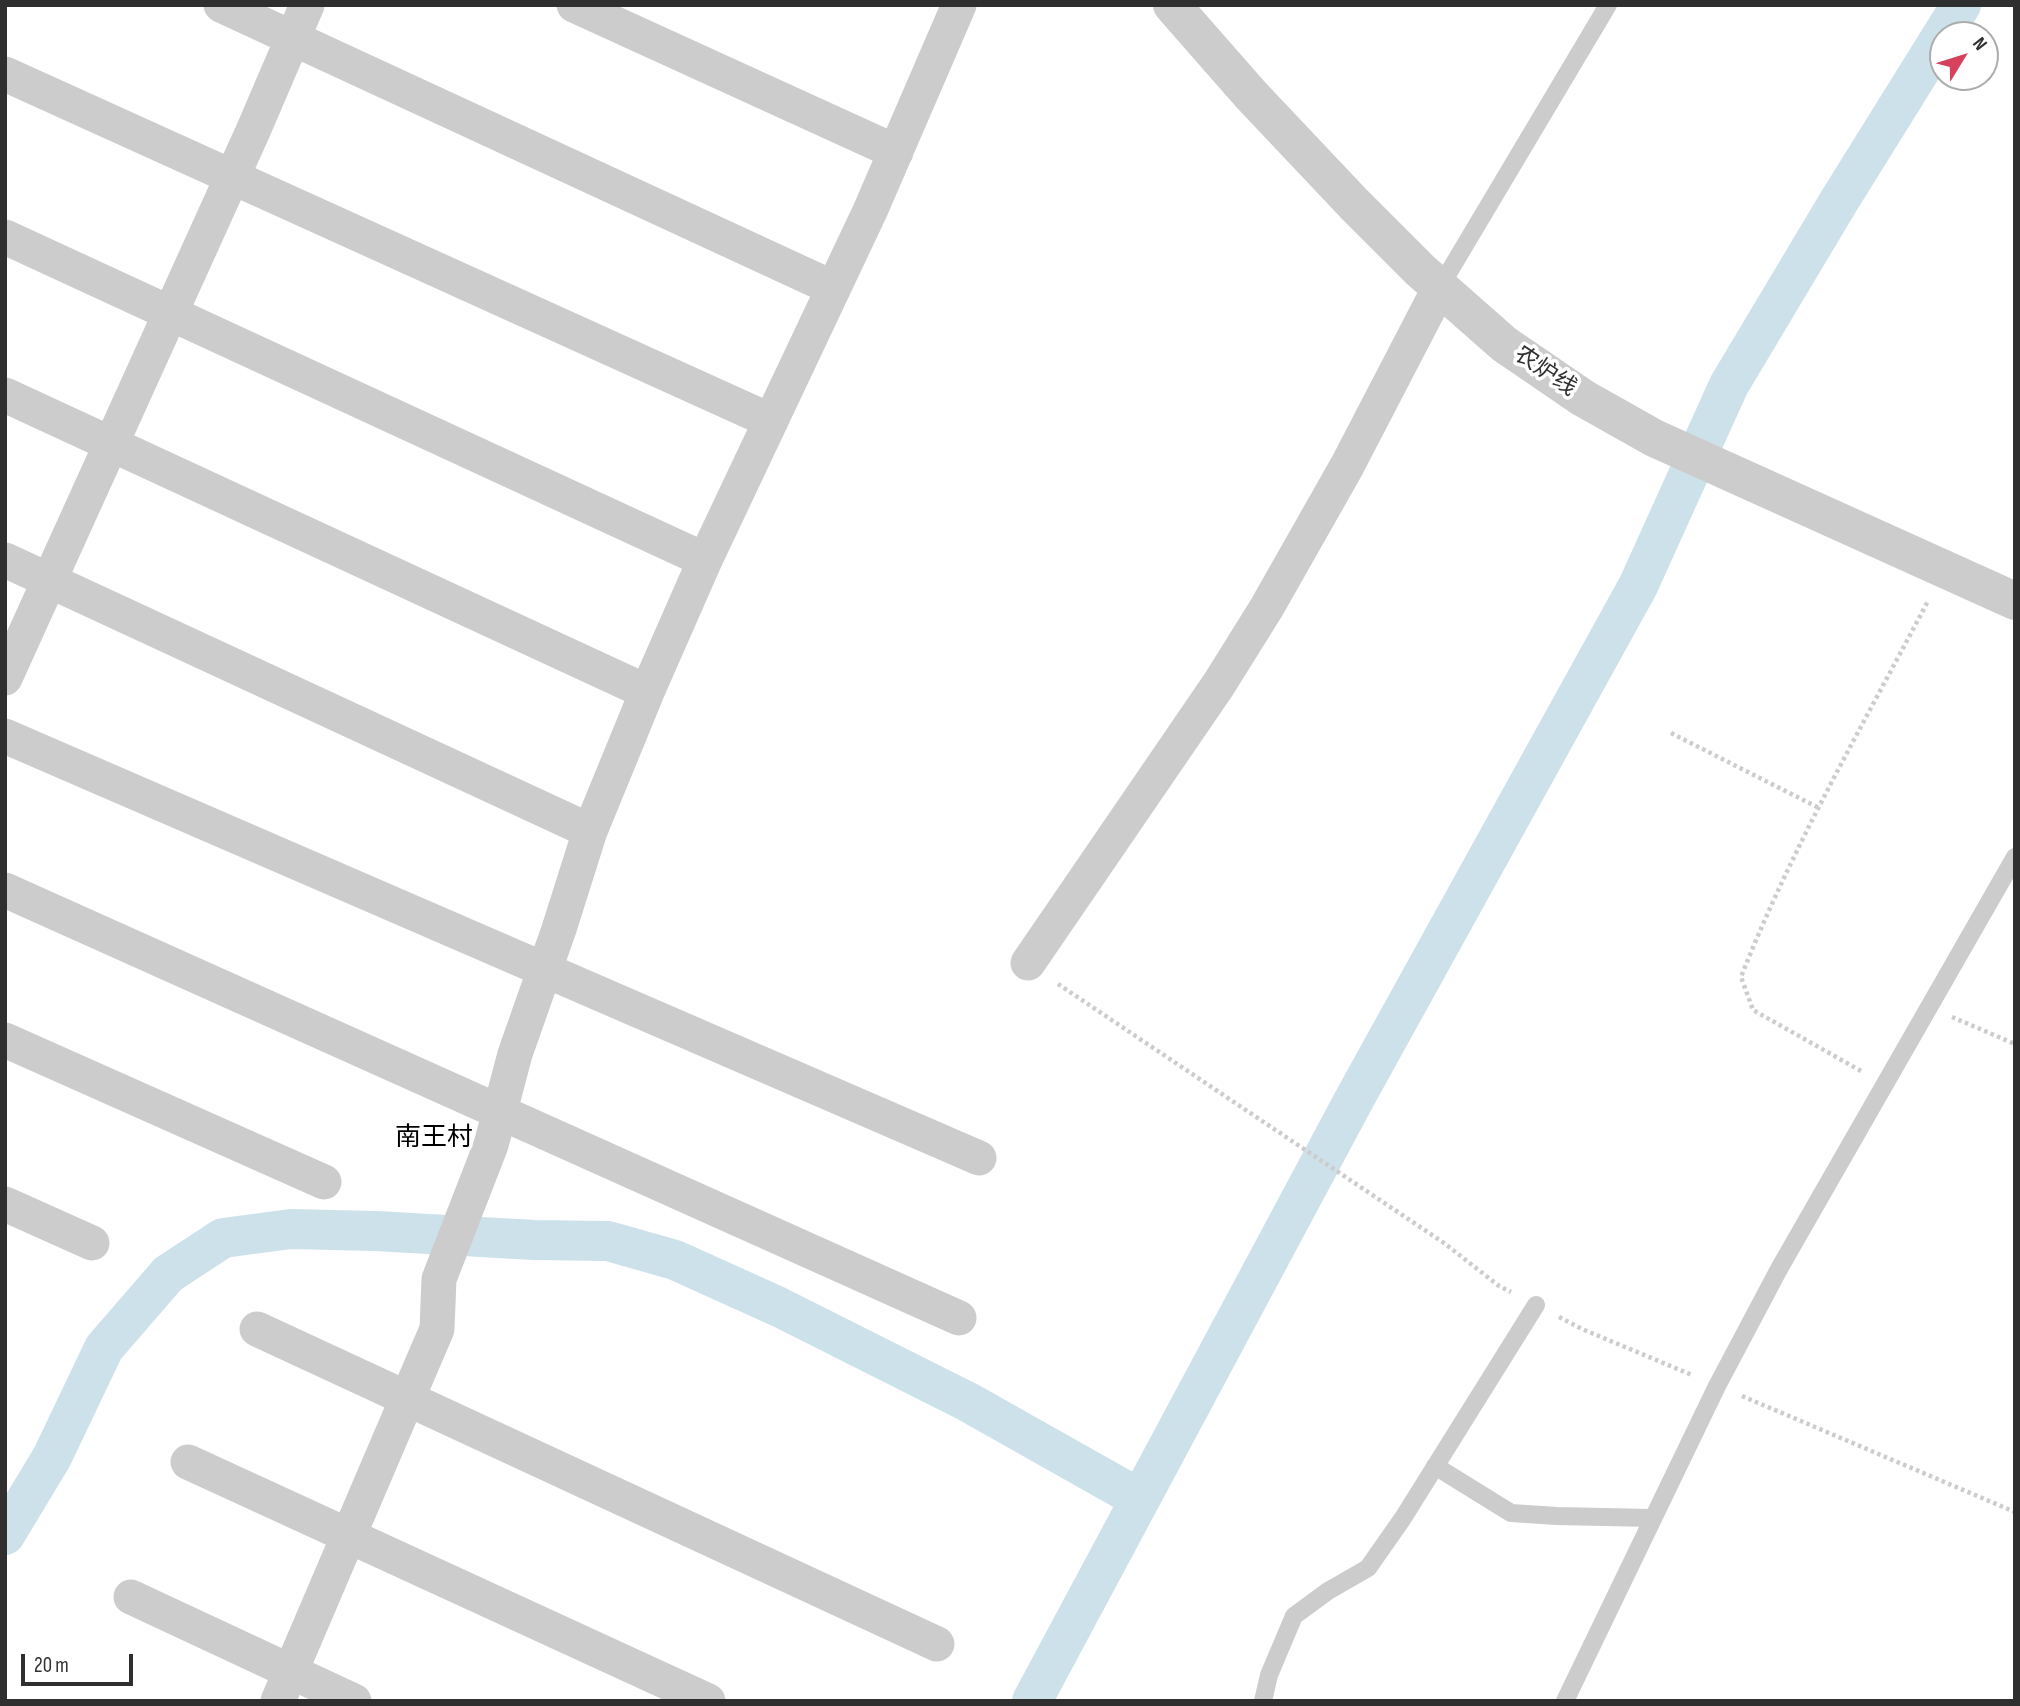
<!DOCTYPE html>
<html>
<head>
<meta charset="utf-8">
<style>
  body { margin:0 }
  #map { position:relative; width:2020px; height:1706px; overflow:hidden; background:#fff; font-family:"Sofia Sans Condensed",sans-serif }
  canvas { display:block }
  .frame { position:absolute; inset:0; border:7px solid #2f2f2f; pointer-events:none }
  .north { position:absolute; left:1929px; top:21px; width:70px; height:70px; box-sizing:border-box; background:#fff; border:2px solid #acacac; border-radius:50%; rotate:52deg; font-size:19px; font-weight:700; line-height:28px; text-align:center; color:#2f2f2f }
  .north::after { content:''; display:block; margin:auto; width:24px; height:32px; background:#d6415d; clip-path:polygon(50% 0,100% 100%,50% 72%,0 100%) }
  .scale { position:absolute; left:21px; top:1654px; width:112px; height:32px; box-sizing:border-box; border:4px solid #2f2f2f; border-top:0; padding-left:9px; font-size:21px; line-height:24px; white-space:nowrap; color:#2f2f2f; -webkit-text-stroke:5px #fff; paint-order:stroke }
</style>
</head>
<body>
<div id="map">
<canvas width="2020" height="1706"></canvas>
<div class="frame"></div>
<div class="north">N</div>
<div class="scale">20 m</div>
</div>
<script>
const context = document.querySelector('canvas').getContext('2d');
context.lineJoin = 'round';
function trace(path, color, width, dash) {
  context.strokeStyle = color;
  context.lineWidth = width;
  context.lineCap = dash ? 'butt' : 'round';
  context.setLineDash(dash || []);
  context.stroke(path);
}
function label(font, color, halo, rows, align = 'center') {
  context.font = font + ' "Sofia Sans Condensed","Noto Sans SC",sans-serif';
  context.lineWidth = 7;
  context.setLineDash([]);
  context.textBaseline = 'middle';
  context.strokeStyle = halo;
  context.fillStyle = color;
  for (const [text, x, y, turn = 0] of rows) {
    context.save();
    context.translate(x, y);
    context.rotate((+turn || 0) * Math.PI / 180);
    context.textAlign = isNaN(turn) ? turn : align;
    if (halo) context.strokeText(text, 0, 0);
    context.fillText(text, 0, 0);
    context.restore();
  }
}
const canal = new Path2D(`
  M 5,1535 L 52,1457 L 104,1348 L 168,1274 L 223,1238 L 291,1229 L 376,1231 L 534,1240 L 608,1241 L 675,1260 L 779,1307 L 968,1402 L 1140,1499
  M 1032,1701 L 1356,1096 L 1638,586 L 1729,385 L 1839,201 L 1961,5`);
const path = new Path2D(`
  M 1671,733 L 1819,808
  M 1058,984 L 1444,1243 L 1499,1286 L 1511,1292
  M 1952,1017 L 2015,1044
  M 1861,1071 L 1753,1010 L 1741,977 C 1792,847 1863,725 1928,601
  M 1559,1317 L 1582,1329 L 1692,1375
  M 1742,1396 L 2015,1512`);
const service = new Path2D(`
  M 1440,287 L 1608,5
  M 1435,1466 L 1511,1513 L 1557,1516 L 1652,1518
  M 1263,1701 L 1269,1675 L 1294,1616 L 1328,1591 L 1368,1568 L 1403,1518 L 1536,1305
  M 1565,1701 L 1717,1386 L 1779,1269 L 2015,857`);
const minor = new Path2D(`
  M 221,5 L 833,288
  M 574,5 L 896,152
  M 5,74 L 771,421
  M 5,237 L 705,560
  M 5,395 L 647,692
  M 5,560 L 590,831
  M 5,678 L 253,131 L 307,5
  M 5,736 L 979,1158
  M 5,890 L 959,1318
  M 1028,963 L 1219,684 L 1267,607 L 1347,466 L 1440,287
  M 5,1040 L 324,1182
  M 5,1204 L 92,1243
  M 257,1329 L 937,1644
  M 188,1462 L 708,1701
  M 131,1597 L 354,1701
  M 278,1701 L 437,1329 L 439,1279 L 491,1145 L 515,1054 L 559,929 L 590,831 L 647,692 L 705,560 L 870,211 L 959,5`);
const tertiary = new Path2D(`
  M 1172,5 L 1251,95 L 1354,204 L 1420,270 L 1504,344 L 1583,398 L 1654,438 L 2015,601`);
const streetNames = [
  ["农炉线",1545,372,34]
];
const quarterNames = [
  ["南王村",434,1138]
];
trace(canal, '#cce1e9', 40);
trace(path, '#ccc', 4.5, [3.5, 3.5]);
trace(service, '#ccc', 18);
trace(minor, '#ccc', 35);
trace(tertiary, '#ccc', 38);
label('23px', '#2f2f2f', '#fff', streetNames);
label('26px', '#000', '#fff', quarterNames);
</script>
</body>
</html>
